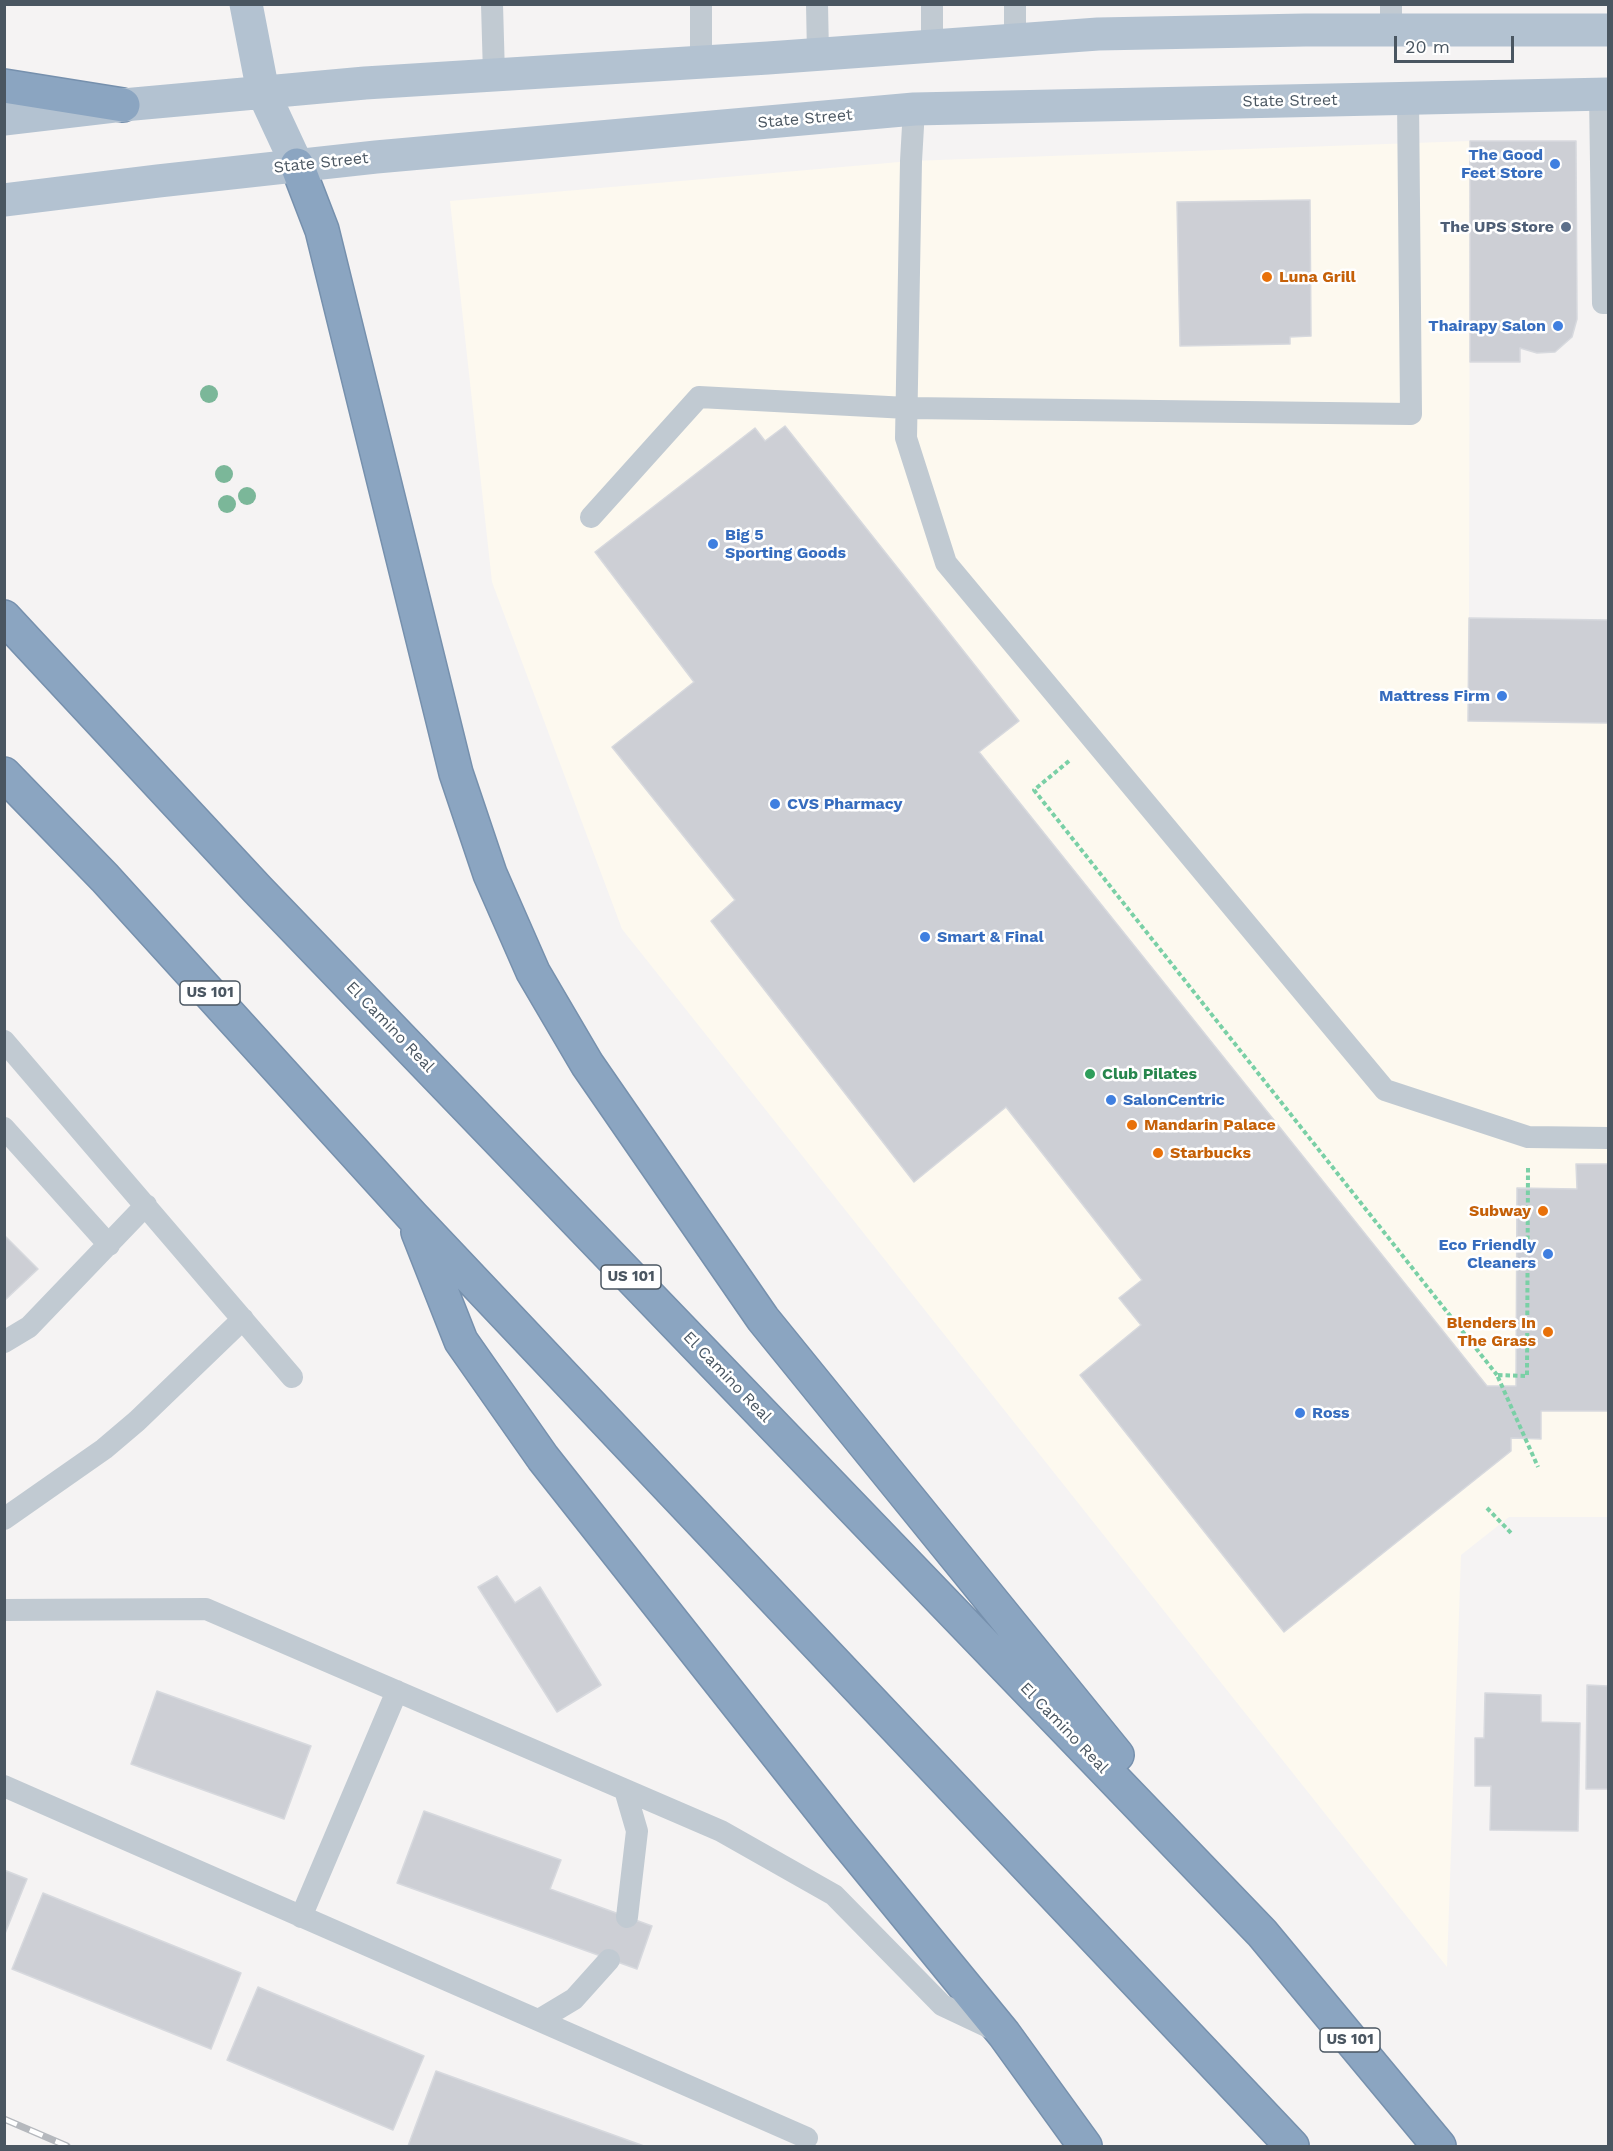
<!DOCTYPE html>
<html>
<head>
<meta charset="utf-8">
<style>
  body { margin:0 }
  #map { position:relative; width:1613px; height:2151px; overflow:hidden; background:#f5f3f3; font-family:"Work Sans",sans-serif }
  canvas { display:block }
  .frame { position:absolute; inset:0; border:6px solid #4a5661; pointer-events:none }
  .scale { position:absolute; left:1394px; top:36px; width:120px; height:27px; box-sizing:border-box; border:3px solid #4a5661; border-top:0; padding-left:8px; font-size:18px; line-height:21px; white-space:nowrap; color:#4a5661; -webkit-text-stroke:4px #fff; paint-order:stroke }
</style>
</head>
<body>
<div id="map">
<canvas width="1613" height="2151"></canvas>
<div class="frame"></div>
<div class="scale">20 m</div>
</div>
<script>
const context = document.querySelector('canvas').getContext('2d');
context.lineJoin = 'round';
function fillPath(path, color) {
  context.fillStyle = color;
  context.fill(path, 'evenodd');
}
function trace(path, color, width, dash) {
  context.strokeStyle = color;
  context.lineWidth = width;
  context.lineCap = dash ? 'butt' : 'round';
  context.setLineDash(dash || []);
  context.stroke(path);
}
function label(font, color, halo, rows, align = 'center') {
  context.font = font + ' "Work Sans",sans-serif';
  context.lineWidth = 5;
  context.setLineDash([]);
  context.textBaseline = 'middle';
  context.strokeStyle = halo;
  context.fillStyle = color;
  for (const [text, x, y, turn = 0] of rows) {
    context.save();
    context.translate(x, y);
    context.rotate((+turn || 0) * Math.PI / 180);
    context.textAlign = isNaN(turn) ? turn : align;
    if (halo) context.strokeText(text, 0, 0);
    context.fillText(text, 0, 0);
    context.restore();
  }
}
const commercial = new Path2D(`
  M 1470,141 L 1469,618 L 1608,620 L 1608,1517 L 1509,1517 L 1461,1555 L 1447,1967 L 622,929 L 492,582 L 450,201 L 911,161 Z`);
const building = new Path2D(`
  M 1470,141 L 1576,141 L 1577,319 L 1572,337 L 1555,352 L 1537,353 L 1520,348 L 1520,362 L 1470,362 Z
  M 1310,200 L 1311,336 L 1290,337 L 1290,344 L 1180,346 L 1177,202 Z
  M 785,426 L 1019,721 L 979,752 L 1487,1386 L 1516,1386 L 1517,1188 L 1577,1189 L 1576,1164 L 1608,1164 L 1608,1411 L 1541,1411 L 1541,1439 L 1511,1438 L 1511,1451 L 1284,1632 L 1080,1375 L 1141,1325 L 1119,1298 L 1142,1280 L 1006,1107 L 914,1182 L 711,921 L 735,900 L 612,747 L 694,682 L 595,552 L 755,428 L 765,441 Z
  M 1469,618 L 1608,620 L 1608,723 L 1468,721 Z
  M 4,1235 L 38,1269 L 4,1301 Z
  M 497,1576 L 515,1603 L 540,1587 L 601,1685 L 557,1712 L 478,1587 Z
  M 1587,1685 L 1608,1686 L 1608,1789 L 1586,1789 Z
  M 157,1691 L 311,1746 L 284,1819 L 131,1764 Z
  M 1485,1693 L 1541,1695 L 1541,1722 L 1580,1723 L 1578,1831 L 1490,1830 L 1491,1786 L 1475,1786 L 1475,1738 L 1484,1738 Z
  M 424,1811 L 561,1860 L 550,1889 L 652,1926 L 637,1969 L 397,1883 Z
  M 4,1870 L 27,1879 L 4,1936 Z
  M 43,1893 L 241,1973 L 211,2049 L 12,1969 Z
  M 258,1987 L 424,2056 L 393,2130 L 227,2060 Z
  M 436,2071 L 644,2146 L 408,2146 Z`);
const path = new Path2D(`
  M 1069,761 L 1034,790 L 1497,1375
  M 1528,1168 L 1527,1376 L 1497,1375 L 1538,1467
  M 1487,1508 L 1513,1535`);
const service = new Path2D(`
  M 492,4 L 494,75
  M 701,4 L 701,62
  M 817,4 L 818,54
  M 1015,4 L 1015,40
  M 1391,30 L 1391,4
  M 932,46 L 932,4
  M 1600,94 L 1603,303 L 1608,303
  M 914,109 L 911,161 L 906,438 L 946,563 L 1385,1090 L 1528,1137 L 1608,1138
  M 591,517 L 699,397 L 907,408 L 1411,414 L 1408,99
  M 4,1041 L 292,1377
  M 4,1128 L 109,1245
  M 4,1342 L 29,1327 L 146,1205
  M 4,1519 L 104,1449 L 137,1421 L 243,1319
  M 4,1610 L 206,1609 L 721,1831 L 834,1895 L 942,2005 L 995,2030
  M 4,1786 L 807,2138
  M 625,1790 L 637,1831 L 627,1917
  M 301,1917 L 397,1691
  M 539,2020 L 574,1999 L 609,1960`);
const primary = new Path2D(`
  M 246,4 L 263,92 L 297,165
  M 4,119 L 123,105 L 365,83 L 768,58 L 1098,34 L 1305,30 L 1608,30
  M 4,200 L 158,181 L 376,157 L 914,109 L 1608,94`);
const motorway = new Path2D(`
  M 4,86 L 123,105
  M 297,165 L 322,230 L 456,773 L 490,874 L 533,972 L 587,1064 L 763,1319 L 1117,1755
  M 4,617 L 258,890 L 1262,1933 L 1439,2146
  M 4,774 L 105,878 L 412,1216 L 1292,2146
  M 418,1232 L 461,1341 L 543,1458 L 841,1835 L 1004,2034 L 1085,2146`);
const rail = new Path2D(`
  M 4,2119 L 67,2146`);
const trees = [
  [209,394],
  [224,474],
  [247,496],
  [227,504]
];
const markers = [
  [1555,164,6,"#3f7fe0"],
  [1566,227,6,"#5c6f8a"],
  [1267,277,6,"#e8710a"],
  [1558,326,6,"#3f7fe0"],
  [713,544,6,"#3f7fe0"],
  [1502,696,6,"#3f7fe0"],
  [775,804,6,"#3f7fe0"],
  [925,937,6,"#3f7fe0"],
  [1090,1074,6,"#2e9e5b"],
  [1111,1100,6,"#3f7fe0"],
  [1132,1125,6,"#e8710a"],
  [1158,1153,6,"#e8710a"],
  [1543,1211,6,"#e8710a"],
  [1548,1254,6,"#3f7fe0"],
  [1548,1332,6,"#e8710a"],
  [1300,1413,6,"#3f7fe0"]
];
const shields = [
  [210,993,60],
  [631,1277,60],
  [1350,2040,60]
];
const shieldNames = [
  ["US 101",210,993],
  ["US 101",631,1277],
  ["US 101",1350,2040]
];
const streetNames = [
  ["State Street",1290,101,-1],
  ["State Street",805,119,-5],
  ["State Street",321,163,-6],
  ["El Camino Real",390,1027,46],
  ["El Camino Real",727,1377,46],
  ["El Camino Real",1064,1728,46]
];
const shopNames = [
  ["The Good",1543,155,"right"],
  ["Feet Store",1543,173,"right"],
  ["Thairapy Salon",1546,326,"right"],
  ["Big 5",725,535],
  ["Sporting Goods",725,553],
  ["Mattress Firm",1490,696,"right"],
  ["CVS Pharmacy",787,804],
  ["Smart & Final",937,937],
  ["SalonCentric",1123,1100],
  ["Eco Friendly",1536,1245,"right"],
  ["Cleaners",1536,1263,"right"],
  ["Ross",1312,1413]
];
const serviceNames = [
  ["The UPS Store",1554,227]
];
const foodNames = [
  ["Luna Grill",1279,277],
  ["Mandarin Palace",1144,1125],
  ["Starbucks",1170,1153],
  ["Subway",1531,1211,"right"],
  ["Blenders In",1536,1323,"right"],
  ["The Grass",1536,1341,"right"]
];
const leisureNames = [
  ["Club Pilates",1102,1074]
];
fillPath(commercial, '#fdf9ef');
fillPath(building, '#cdcfd5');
trace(building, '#d7d9de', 1.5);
trace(motorway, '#7690ad', 36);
trace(path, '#7ad0a6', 4, [4.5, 3]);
trace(service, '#c1cad2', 22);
trace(primary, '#b3c2d1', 33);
trace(motorway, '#8ba5c1', 33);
trace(rail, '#b5b8bd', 7);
trace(rail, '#fff', 4.5, [14]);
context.fillStyle = '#7bb799';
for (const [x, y] of trees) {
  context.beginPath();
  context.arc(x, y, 9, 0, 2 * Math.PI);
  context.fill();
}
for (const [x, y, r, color] of markers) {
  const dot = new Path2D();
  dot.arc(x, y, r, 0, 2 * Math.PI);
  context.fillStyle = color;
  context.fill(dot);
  trace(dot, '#fff', 2);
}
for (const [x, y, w] of shields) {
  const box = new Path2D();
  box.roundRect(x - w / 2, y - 12, w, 24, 4.5);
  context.fillStyle = '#fff';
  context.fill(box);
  trace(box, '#4a5661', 1.5);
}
label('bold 15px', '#4a5661', null, shieldNames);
label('16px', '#4a5661', '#fff', streetNames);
label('bold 16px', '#366cbe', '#fff', shopNames, 'left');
label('bold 16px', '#4e5e75', '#fff', serviceNames, 'right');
label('bold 16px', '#c56008', '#fff', foodNames, 'left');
label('bold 16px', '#27864d', '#fff', leisureNames, 'left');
</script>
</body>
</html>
